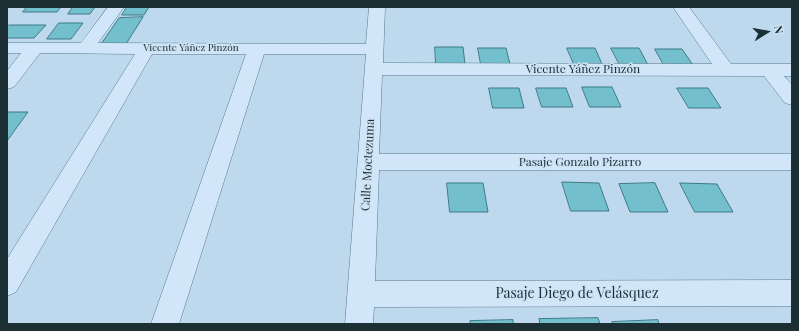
<!DOCTYPE html>
<html>
<head>
<meta charset="utf-8">
<style>
  body { margin:0 }
  #map { position:relative; width:799px; height:331px; overflow:hidden; background:#bed9ee; font-family:"Playfair Display",serif }
  canvas { display:block }
  .frame { position:absolute; inset:0; border:8px solid #1b2f35; pointer-events:none }
  .north { position:absolute; left:747px; top:12px; width:40px; height:40px; -webkit-text-stroke:3px #cde3f5; paint-order:stroke; rotate:79deg; font-size:11px; font-weight:700; line-height:16px; text-align:center; color:#1b2f35 }
  .north::after { content:''; display:block; margin:auto; width:14px; height:18px; background:#1b2f35; clip-path:polygon(50% 0,100% 100%,50% 72%,0 100%) }
</style>
</head>
<body>
<div id="map">
<canvas width="799" height="331"></canvas>
<div class="frame"></div>
<div class="north">N</div>
</div>
<script>
const context = document.querySelector('canvas').getContext('2d');
context.lineJoin = 'round';
function fillPath(path, color) {
  context.fillStyle = color;
  context.fill(path, 'evenodd');
}
function trace(path, color, width, dash) {
  context.strokeStyle = color;
  context.lineWidth = width;
  context.lineCap = dash ? 'butt' : 'round';
  context.setLineDash(dash || []);
  context.stroke(path);
}
function label(font, color, halo, rows, align = 'center') {
  context.font = font + ' "Playfair Display",serif';
  context.lineWidth = 3;
  context.setLineDash([]);
  context.textBaseline = 'middle';
  context.strokeStyle = halo;
  context.fillStyle = color;
  for (const [text, x, y, turn = 0] of rows) {
    context.save();
    context.translate(x, y);
    context.rotate((+turn || 0) * Math.PI / 180);
    context.textAlign = isNaN(turn) ? turn : align;
    if (halo) context.strokeText(text, 0, 0);
    context.fillText(text, 0, 0);
    context.restore();
  }
}
const building = new Path2D(`
  M 27,7 L 61,7 L 57,12 L 23,12 Z
  M 73,7 L 95,7 L 90,14 L 68,14 Z
  M 127,7 L 149,7 L 144,15 L 122,15 Z
  M 143,17 L 126,44 L 101,44 L 119,18 Z
  M 59,23 L 83,23 L 71,39 L 47,39 Z
  M 9,25 L 46,25 L 34,38 L 7,38 L 7,27 Z
  M 435,47 L 463,47 L 465,64 L 436,64 Z
  M 478,48 L 506,48 L 510,64 L 481,64 Z
  M 567,48 L 595,48 L 602,64 L 574,64 Z
  M 611,48 L 639,48 L 648,65 L 620,65 Z
  M 655,49 L 682,49 L 693,65 L 664,65 Z
  M 582,87 L 612,87 L 621,107 L 590,107 Z
  M 489,88 L 519,88 L 524,108 L 493,108 Z
  M 536,88 L 566,88 L 573,107 L 542,107 Z
  M 677,88 L 708,88 L 721,108 L 689,108 Z
  M 7,112 L 28,112 L 7,141 Z
  M 562,182 L 599,183 L 609,211 L 571,211 Z
  M 447,183 L 483,183 L 488,212 L 450,212 Z
  M 655,183 L 668,212 L 630,212 L 619,184 Z
  M 680,183 L 717,184 L 733,212 L 695,212 Z
  M 598,318 L 600,324 L 540,324 L 539,319 Z
  M 513,320 L 513,324 L 470,324 L 470,321 Z
  M 658,320 L 659,324 L 612,324 L 612,322 Z`);
const minor = new Path2D(`
  M 108,7 L 124,7 L 98,43 L 366,44 L 369,7 L 385,7 L 383,63 L 712,64 L 673,7 L 689,7 L 731,64 L 792,64 L 792,76 L 784,76 L 792,85 L 792,105 L 785,103 L 764,76 L 382,75 L 379,154 L 792,154 L 792,170 L 379,170 L 375,281 L 792,280 L 792,306 L 374,307 L 373,324 L 345,324 L 366,54 L 264,54 L 179,324 L 151,324 L 246,54 L 152,54 L 16,292 L 7,296 L 7,259 L 135,54 L 40,53 L 14,87 L 7,89 L 7,71 L 21,53 L 7,53 L 7,43 L 81,43 Z`);
const farStreetnames = [
  ["Vicente Yáñez Pinzón",191,48]
];
const streetNames = [
  ["Vicente Yáñez Pinzón",583,69],
  ["Pasaje Gonzalo Pizarro",580,162],
  ["Calle Moctezuma",368,165,-87]
];
const nearStreetnames = [
  ["Pasaje Diego de Velásquez",577,294]
];
fillPath(building, '#73bfcd');
trace(building, '#3c7b85', 1);
trace(minor, '#577986', 1);
fillPath(minor, '#d1e7f9');
label('10px', '#1b2f35', '#cde3f5', farStreetnames);
label('12px', '#1b2f35', '#cde3f5', streetNames);
label('14px', '#1b2f35', '#cde3f5', nearStreetnames);
</script>
</body>
</html>
